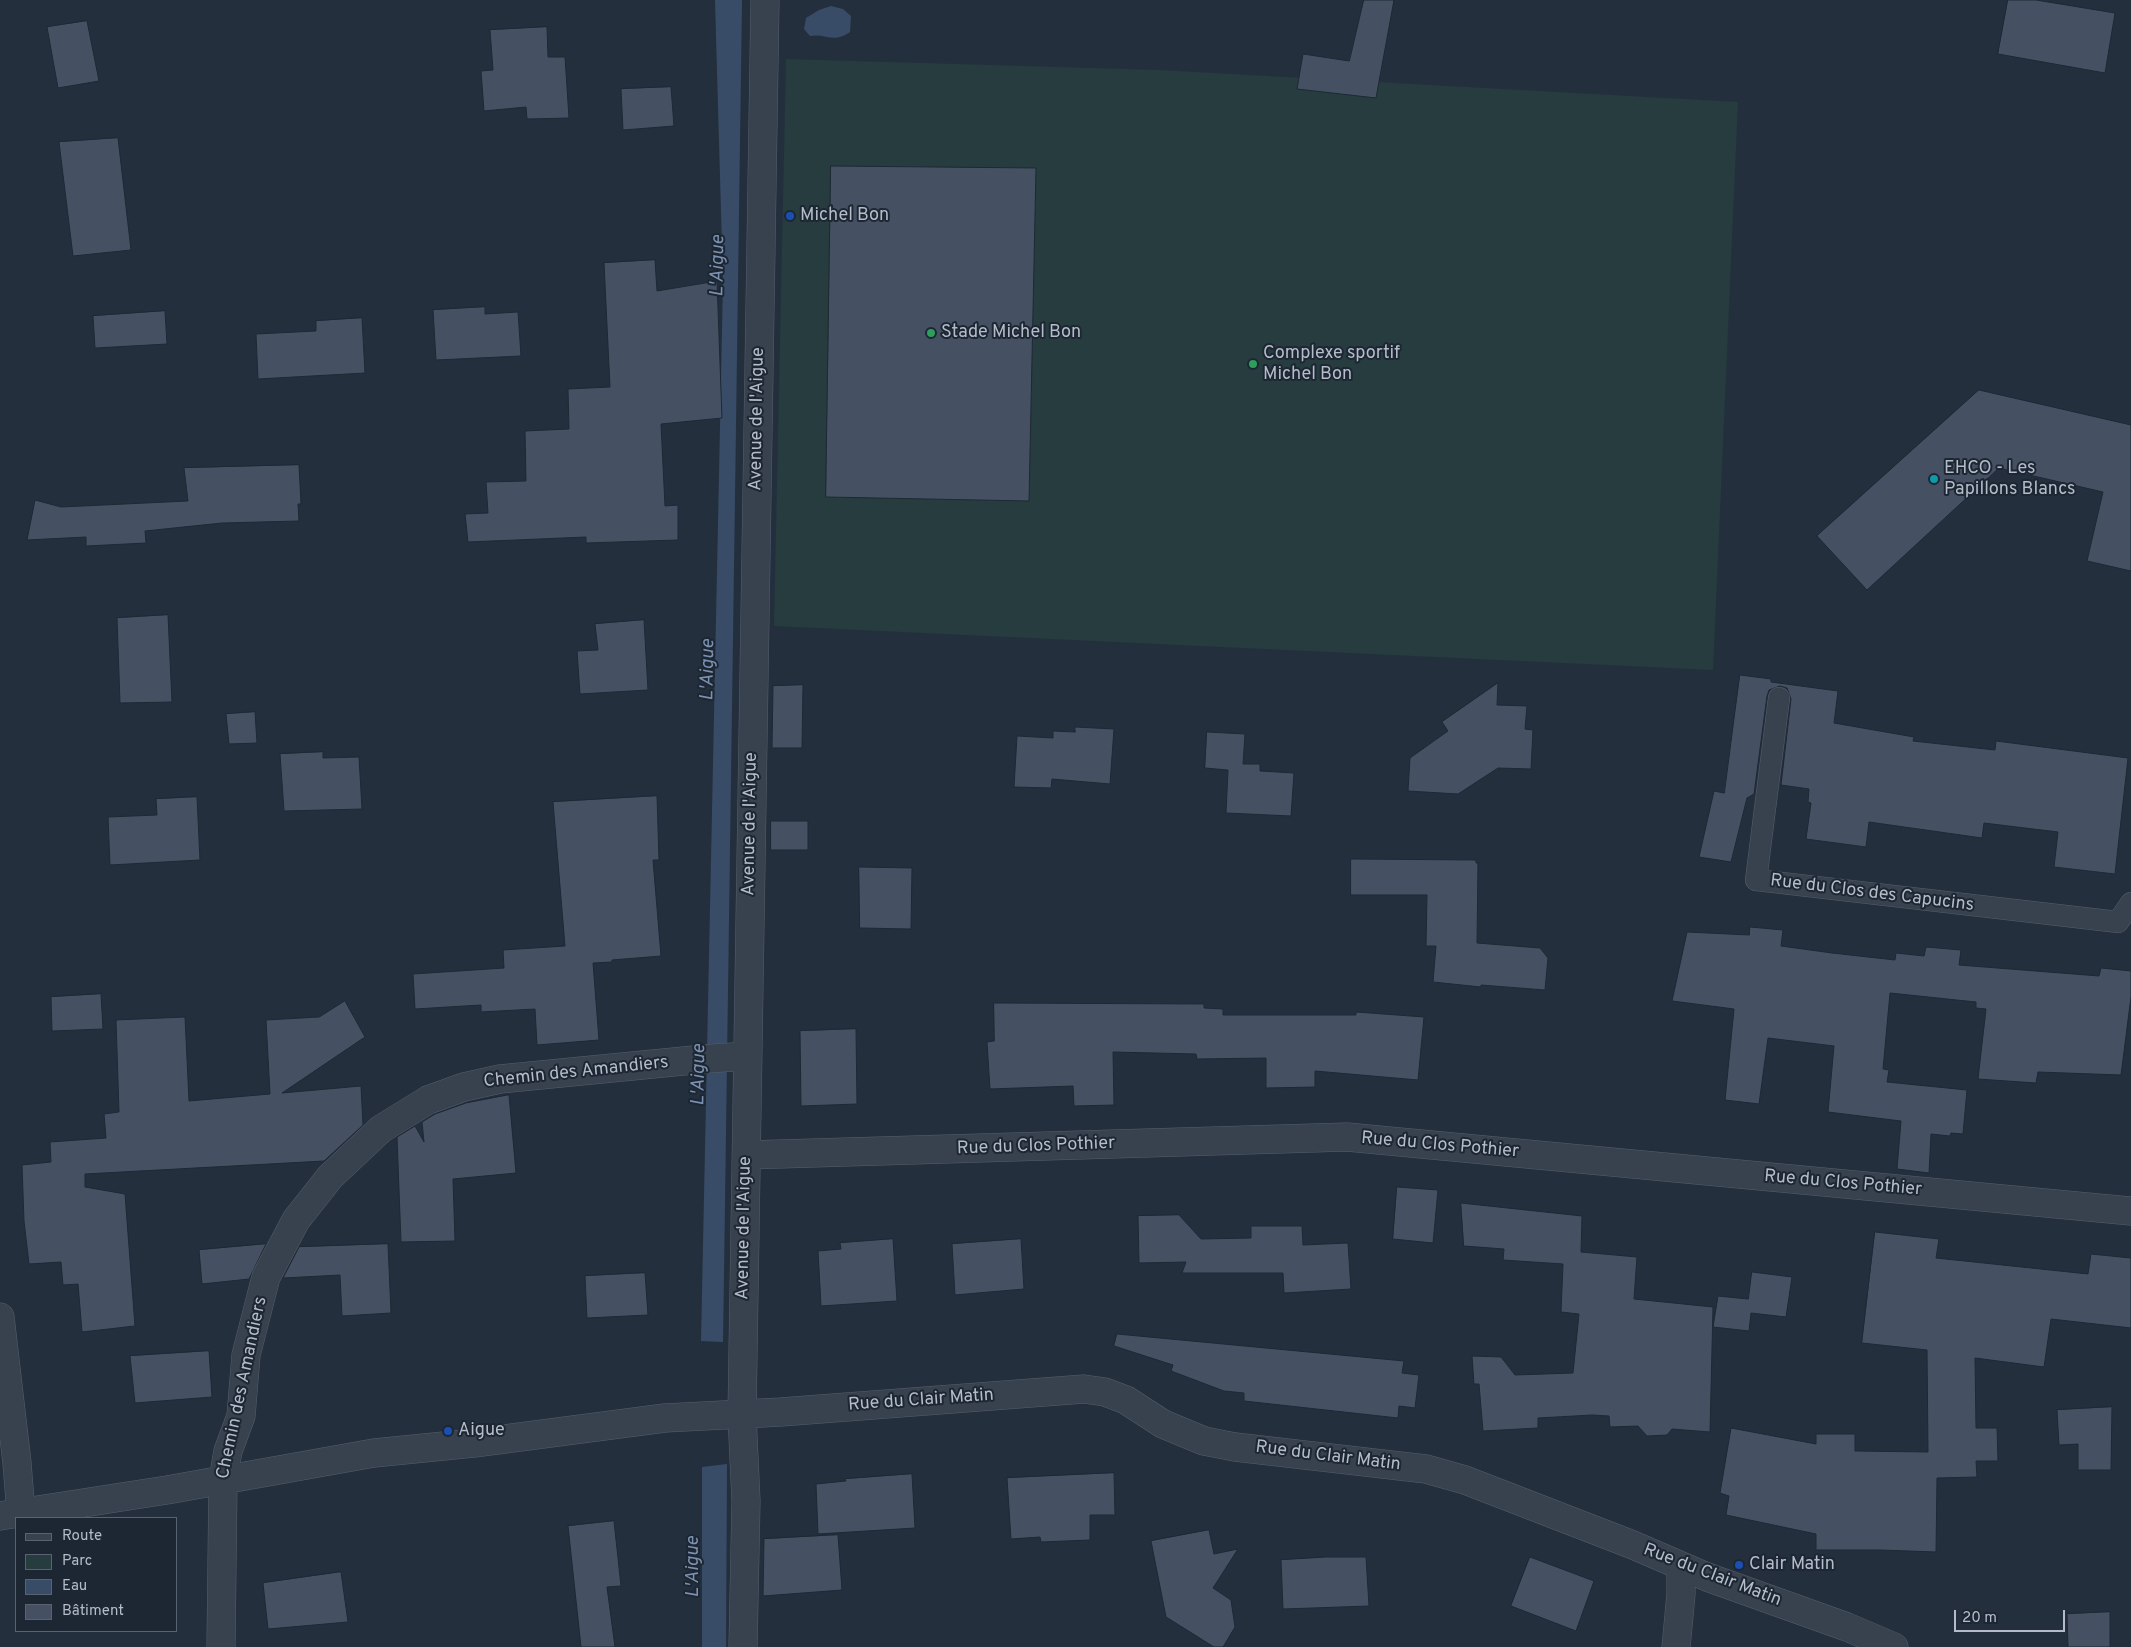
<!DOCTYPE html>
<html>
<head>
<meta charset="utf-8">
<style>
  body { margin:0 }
  #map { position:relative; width:2131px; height:1647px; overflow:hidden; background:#242f3e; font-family:Overpass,sans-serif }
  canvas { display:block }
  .legend { position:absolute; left:15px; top:1517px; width:162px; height:115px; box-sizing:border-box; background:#1d2633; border:1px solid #59626f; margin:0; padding:6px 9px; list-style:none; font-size:15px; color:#b4bcc9 }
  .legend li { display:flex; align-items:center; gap:10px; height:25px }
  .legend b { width:25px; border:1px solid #59626f }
  .scale { position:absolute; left:1954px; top:1610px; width:111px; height:22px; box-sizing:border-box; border:2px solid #b4bcc9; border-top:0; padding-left:6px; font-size:15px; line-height:18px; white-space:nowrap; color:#b4bcc9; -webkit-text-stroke:4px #1d2633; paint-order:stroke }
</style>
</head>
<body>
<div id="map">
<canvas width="2131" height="1647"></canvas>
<ul class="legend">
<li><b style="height:6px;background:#38414e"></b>Route</li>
<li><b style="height:14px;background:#263c3f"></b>Parc</li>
<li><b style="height:14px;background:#394c67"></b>Eau</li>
<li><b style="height:14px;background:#455162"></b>Bâtiment</li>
</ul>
<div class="scale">20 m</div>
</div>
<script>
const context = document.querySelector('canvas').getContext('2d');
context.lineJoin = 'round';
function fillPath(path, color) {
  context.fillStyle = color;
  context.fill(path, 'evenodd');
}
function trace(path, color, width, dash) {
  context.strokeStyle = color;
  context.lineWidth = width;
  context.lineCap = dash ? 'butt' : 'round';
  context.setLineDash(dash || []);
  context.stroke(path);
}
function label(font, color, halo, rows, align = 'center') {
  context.font = font + ' Overpass,sans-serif';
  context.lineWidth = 4;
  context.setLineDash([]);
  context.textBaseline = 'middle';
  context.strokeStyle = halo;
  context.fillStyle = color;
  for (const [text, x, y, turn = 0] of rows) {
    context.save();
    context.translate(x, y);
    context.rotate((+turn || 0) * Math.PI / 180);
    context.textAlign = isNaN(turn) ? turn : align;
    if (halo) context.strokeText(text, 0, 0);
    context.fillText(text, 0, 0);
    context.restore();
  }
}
const green = new Path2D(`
  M 786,59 L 1159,70 L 1738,102 L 1713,670 L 774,626 Z`);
const water = new Path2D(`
  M 715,0 L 742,0 L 723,1342 L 701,1341 L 723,282 Z
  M 831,6 L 843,9 L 851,16 L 850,32 C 833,44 827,33 810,36 L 804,29 L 806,18 L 819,10 Z
  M 727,1464 L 726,1647 L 702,1647 L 702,1467 Z`);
const building = new Path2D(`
  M 1364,0 L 1394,0 L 1376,98 L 1297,89 L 1303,54 L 1349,61 Z
  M 2008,0 L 2036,0 L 2115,13 L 2105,73 L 1998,54 Z
  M 87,21 L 99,81 L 58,88 L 47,27 Z
  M 547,27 L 548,57 L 565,57 L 569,118 L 527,119 L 526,107 L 484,111 L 481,71 L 493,70 L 490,30 Z
  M 671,87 L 674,126 L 623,130 L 621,89 Z
  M 118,138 L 131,250 L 73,256 L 59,142 Z
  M 831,166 L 1036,168 L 1029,501 L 826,497 Z
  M 655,260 L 657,291 L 717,281 L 722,418 L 661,424 L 665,506 L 678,505 L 678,540 L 586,543 L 586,537 L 468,542 L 465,514 L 488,513 L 486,482 L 526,481 L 525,431 L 569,429 L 568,389 L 610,387 L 604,263 Z
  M 485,307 L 485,314 L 518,312 L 521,356 L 436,360 L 433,310 Z
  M 165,311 L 167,344 L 95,348 L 93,316 Z
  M 362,318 L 365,373 L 258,379 L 256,334 L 316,331 L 316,321 Z
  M 1979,390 L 2131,425 L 2131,571 L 2087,561 L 2103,492 L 1999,468 L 1867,590 L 1817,536 Z
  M 299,465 L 301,504 L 298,504 L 299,521 L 222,523 L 145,531 L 146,543 L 86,546 L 86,537 L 27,540 L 35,500 L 61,507 L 188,501 L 184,468 Z
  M 168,615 L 172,702 L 120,703 L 117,618 Z
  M 644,620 L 648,690 L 580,694 L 577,651 L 598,650 L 595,624 Z
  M 1740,675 L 1771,679 L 1771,682 L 1838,691 L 1834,723 L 1914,737 L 1913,741 L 1995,750 L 1996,741 L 2128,758 L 2115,874 L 2054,867 L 2058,832 L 1984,823 L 1982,838 L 1869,822 L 1866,847 L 1806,839 L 1811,803 L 1808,802 L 1809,789 L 1781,785 L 1791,699 L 1787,688 L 1780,686 L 1769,690 L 1767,696 L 1754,794 L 1747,798 L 1731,862 L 1699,857 L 1714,791 L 1724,793 Z
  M 1498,683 L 1497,705 L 1527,706 L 1525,729 L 1533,730 L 1531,769 L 1498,768 L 1458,794 L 1408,791 L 1410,758 L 1448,731 L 1442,722 Z
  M 803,685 L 802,748 L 772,748 L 773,686 Z
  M 255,712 L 257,743 L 229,744 L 226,714 Z
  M 1075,727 L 1114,729 L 1110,784 L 1052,779 L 1051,788 L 1014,787 L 1017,736 L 1053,738 L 1053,731 L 1075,732 Z
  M 1207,732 L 1245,734 L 1243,764 L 1260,764 L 1260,771 L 1294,773 L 1291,816 L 1226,813 L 1228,770 L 1205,768 Z
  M 323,752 L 323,758 L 359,757 L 362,809 L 284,811 L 280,754 Z
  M 657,796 L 659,860 L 653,860 L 661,956 L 612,960 L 612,962 L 593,963 L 599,1040 L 537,1045 L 535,1009 L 481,1012 L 481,1005 L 415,1009 L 413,974 L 504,968 L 503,950 L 565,946 L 553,802 Z
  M 197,797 L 200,860 L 110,865 L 108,817 L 157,815 L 156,799 Z
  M 771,821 L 808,821 L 808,850 L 771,850 Z
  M 1351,859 L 1476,860 L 1476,863 L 1478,863 L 1477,943 L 1540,948 L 1548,958 L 1545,990 L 1481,985 L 1481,987 L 1433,982 L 1436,946 L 1426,946 L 1427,895 L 1351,895 Z
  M 859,867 L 912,868 L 911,929 L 860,928 Z
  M 1750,927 L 1783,930 L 1781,946 L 1832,953 L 1895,960 L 1896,953 L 1924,956 L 1926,947 L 1961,950 L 1959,965 L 2099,976 L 2101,968 L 2131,971 L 2131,997 L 2121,1075 L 2038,1072 L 2036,1083 L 1978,1079 L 1986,1009 L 1976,1008 L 1976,1002 L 1890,993 L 1883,1069 L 1889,1070 L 1887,1082 L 1967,1090 L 1963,1134 L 1951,1133 L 1950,1136 L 1931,1134 L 1929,1173 L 1897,1169 L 1901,1121 L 1828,1112 L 1834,1046 L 1768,1038 L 1759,1104 L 1725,1100 L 1734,1009 L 1672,1001 L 1687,932 L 1749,935 Z
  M 101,994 L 103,1029 L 52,1031 L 51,997 Z
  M 345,1001 L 365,1037 L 282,1093 L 361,1086 L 363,1125 L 324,1161 L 85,1174 L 85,1187 L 125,1194 L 135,1326 L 82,1332 L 78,1284 L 63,1285 L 61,1262 L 29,1264 L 24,1221 L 22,1165 L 51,1162 L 50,1142 L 106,1138 L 104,1114 L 119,1112 L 116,1020 L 185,1017 L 189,1101 L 270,1094 L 266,1020 L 319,1017 Z
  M 994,1003 L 1204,1004 L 1204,1008 L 1223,1009 L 1223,1015 L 1356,1015 L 1356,1012 L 1424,1017 L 1418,1080 L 1315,1071 L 1315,1087 L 1266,1088 L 1266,1058 L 1197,1059 L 1196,1054 L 1113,1052 L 1114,1105 L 1074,1106 L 1073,1086 L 990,1089 L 987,1042 L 994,1041 Z
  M 856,1029 L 857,1104 L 801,1106 L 800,1031 Z
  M 509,1095 L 516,1173 L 453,1179 L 455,1241 L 401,1242 L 397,1137 L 415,1126 L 424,1142 L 422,1122 L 435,1114 L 466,1103 Z
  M 1397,1187 L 1438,1190 L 1433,1243 L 1393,1239 Z
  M 1461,1203 L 1582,1216 L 1581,1252 L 1637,1257 L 1634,1299 L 1713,1307 L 1710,1432 L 1672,1429 L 1667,1435 L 1647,1436 L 1638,1426 L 1610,1427 L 1609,1416 L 1592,1415 L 1538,1418 L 1538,1428 L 1483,1431 L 1479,1384 L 1474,1384 L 1472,1356 L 1501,1357 L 1515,1375 L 1573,1373 L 1579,1314 L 1561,1312 L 1563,1264 L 1503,1260 L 1504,1249 L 1464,1246 Z
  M 1179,1215 L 1201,1239 L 1251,1238 L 1251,1226 L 1302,1226 L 1303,1245 L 1348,1243 L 1351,1289 L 1284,1293 L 1283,1273 L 1182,1273 L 1186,1262 L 1139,1263 L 1138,1216 Z
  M 1875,1232 L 1939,1239 L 1936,1258 L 2088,1274 L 2091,1254 L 2131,1258 L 2131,1328 L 2051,1319 L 2044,1367 L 1975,1358 L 1976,1428 L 1997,1428 L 1998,1461 L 1976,1461 L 1977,1477 L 1937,1478 L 1936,1552 L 1881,1550 L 1816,1550 L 1816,1534 L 1726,1515 L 1729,1496 L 1720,1493 L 1731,1428 L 1816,1444 L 1816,1434 L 1855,1434 L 1855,1451 L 1928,1452 L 1927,1350 L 1862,1343 Z
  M 893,1239 L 897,1301 L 821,1306 L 818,1251 L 841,1249 L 840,1243 Z
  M 1021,1239 L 1024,1289 L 955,1295 L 952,1244 Z
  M 266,1244 L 249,1279 L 202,1284 L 199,1250 Z
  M 388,1244 L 391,1313 L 342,1316 L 340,1275 L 283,1278 L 299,1247 Z
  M 1752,1272 L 1792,1277 L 1786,1317 L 1751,1313 L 1749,1331 L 1713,1327 L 1718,1296 L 1748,1299 Z
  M 645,1273 L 648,1315 L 587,1318 L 585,1276 Z
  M 1117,1334 L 1404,1361 L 1402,1373 L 1419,1375 L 1415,1408 L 1399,1406 L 1398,1418 L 1244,1401 L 1244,1393 L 1224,1391 L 1171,1371 L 1173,1365 L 1114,1346 Z
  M 209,1351 L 212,1397 L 135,1403 L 130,1356 Z
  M 2112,1407 L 2111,1470 L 2078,1470 L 2078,1444 L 2059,1445 L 2057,1410 Z
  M 1114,1473 L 1115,1515 L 1090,1515 L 1090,1540 L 1041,1542 L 1040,1537 L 1011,1539 L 1007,1478 Z
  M 912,1474 L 915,1528 L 818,1534 L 816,1484 L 846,1481 L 845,1479 Z
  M 614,1521 L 621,1586 L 607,1587 L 615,1647 L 581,1647 L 568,1526 Z
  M 1209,1530 L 1214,1554 L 1238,1549 L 1213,1588 L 1231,1600 L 1235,1627 L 1223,1647 L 1214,1647 L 1166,1617 L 1151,1541 Z
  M 838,1535 L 842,1590 L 763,1596 L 764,1539 Z
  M 1327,1557 L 1366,1557 L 1369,1606 L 1283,1609 L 1281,1560 Z
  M 1530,1557 L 1594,1581 L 1576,1631 L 1511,1606 Z
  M 341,1572 L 348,1622 L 268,1629 L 263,1583 Z
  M 2110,1612 L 2110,1647 L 2068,1647 L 2067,1614 Z`);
const lane = new Path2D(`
  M 1779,698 L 1756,880 L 2118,922 L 2131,903`);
const street = new Path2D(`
  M 747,1155 L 1347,1137 L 2131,1211
  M 0,1317 L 17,1463 L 21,1513
  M 0,1516 L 167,1490 L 374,1453 L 474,1443 L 665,1418 L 781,1412 L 1084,1389 L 1105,1392 L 1126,1400 L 1163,1424 L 1204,1441 L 1235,1447 L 1426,1469 L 1465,1480 L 1633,1545 L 1707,1577 L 1847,1627 L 1894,1647
  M 221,1647 L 223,1480 L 228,1451 L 241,1416 L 246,1355 L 266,1277 L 296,1220 L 330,1177 L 381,1129 L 428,1100 L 464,1087 L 500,1079 L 704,1059 L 747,1056
  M 743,1647 L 746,1501 L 742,1415 L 765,0
  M 1676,1647 L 1681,1594 L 1681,1566`);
const markers = [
  [790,216,5,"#1a4fb4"],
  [931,333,5,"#2e9e5b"],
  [1253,364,5,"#2e9e5b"],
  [1934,479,5,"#0f9aa8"],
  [448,1431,5,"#1a4fb4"],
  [1739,1565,5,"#1a4fb4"]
];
const poiNames = [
  ["Michel Bon",800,216],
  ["Stade Michel Bon",941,333],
  ["Complexe sportif",1263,354],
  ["Michel Bon",1263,375],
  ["EHCO - Les",1944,469],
  ["Papillons Blancs",1944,490],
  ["Aigue",458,1431],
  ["Clair Matin",1749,1565]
];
const streetNames = [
  ["Avenue de l'Aigue",758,419,-89],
  ["Avenue de l'Aigue",751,824,-89],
  ["Rue du Clos des Capucins",1872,894,7],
  ["Chemin des Amandiers",576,1073,-6],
  ["Rue du Clos Pothier",1440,1146,5],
  ["Rue du Clos Pothier",1036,1147,-2],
  ["Rue du Clos Pothier",1843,1184,5],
  ["Avenue de l'Aigue",745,1228,-89],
  ["Chemin des Amandiers",243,1388,-78],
  ["Rue du Clair Matin",921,1401,-4],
  ["Rue du Clair Matin",1328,1457,7],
  ["Rue du Clair Matin",1712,1576,21]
];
const waterNames = [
  ["L'Aigue",719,266,-89],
  ["L'Aigue",709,670,-89],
  ["L'Aigue",700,1075,-89],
  ["L'Aigue",694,1567,-90]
];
fillPath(green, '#263c3f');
fillPath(water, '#394c67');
fillPath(building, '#455162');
trace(building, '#1f2835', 1);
trace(lane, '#565f6c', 22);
trace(street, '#565f6c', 29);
trace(lane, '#38414e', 21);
trace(street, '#38414e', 28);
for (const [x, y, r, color] of markers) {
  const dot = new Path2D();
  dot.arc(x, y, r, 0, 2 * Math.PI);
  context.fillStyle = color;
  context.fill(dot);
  trace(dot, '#1d2633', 2);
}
label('18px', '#b4bcc9', '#1d2633', poiNames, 'left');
label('18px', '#b4bcc9', '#1d2633', streetNames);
label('italic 19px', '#7c92b1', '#1d2633', waterNames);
</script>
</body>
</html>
